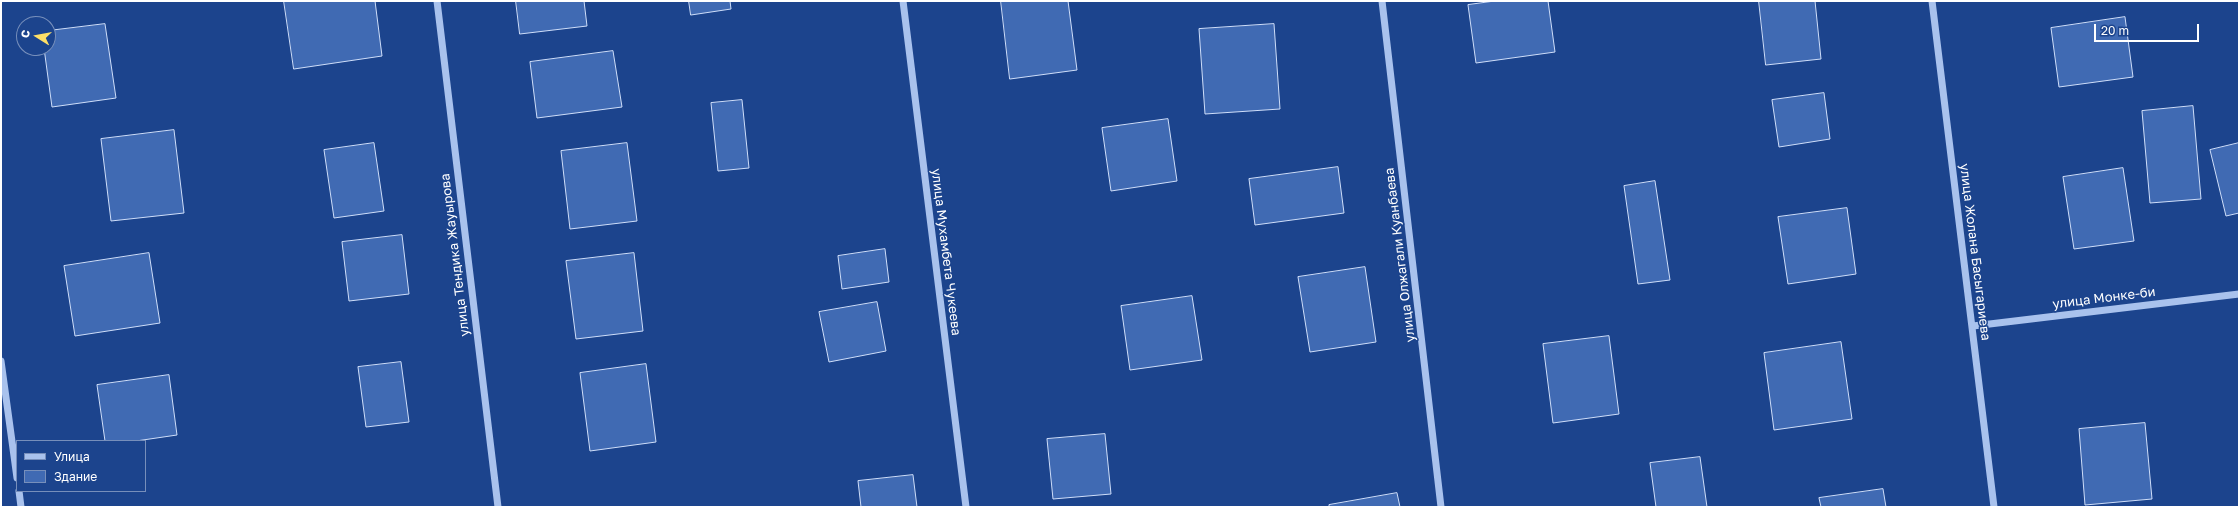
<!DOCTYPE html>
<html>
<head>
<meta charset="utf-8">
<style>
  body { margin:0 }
  #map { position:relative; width:2240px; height:508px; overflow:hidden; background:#1c448d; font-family:"Golos Text",sans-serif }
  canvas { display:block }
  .frame { position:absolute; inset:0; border:2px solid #fff; pointer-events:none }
  .legend { position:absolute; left:16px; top:440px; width:130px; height:52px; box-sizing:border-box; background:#1c448d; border:1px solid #778fbb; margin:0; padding:5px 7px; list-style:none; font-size:12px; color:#fff }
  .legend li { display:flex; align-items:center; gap:8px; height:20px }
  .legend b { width:20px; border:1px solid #778fbb }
  .north { position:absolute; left:16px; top:16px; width:40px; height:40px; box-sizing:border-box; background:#1c448d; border:1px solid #778fbb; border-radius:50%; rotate:281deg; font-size:11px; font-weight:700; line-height:16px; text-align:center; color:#fff }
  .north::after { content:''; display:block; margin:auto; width:14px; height:18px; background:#fddf67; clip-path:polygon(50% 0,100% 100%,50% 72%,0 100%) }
  .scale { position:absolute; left:2094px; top:24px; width:105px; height:18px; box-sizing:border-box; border:2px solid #fff; border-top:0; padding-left:5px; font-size:12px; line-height:14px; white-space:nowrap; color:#fff; -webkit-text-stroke:3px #1c448d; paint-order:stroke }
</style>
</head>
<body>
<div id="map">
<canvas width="2240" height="508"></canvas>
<div class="frame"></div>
<ul class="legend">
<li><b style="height:5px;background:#a9c2ed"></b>Улица</li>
<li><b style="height:11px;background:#406ab3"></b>Здание</li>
</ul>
<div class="north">С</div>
<div class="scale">20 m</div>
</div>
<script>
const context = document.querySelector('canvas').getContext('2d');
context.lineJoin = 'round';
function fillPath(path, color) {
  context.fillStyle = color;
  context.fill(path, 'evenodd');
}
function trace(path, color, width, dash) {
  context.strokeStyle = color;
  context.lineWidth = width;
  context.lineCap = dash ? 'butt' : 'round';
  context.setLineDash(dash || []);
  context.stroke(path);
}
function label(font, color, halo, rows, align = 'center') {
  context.font = font + ' "Golos Text",sans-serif';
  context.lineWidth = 3;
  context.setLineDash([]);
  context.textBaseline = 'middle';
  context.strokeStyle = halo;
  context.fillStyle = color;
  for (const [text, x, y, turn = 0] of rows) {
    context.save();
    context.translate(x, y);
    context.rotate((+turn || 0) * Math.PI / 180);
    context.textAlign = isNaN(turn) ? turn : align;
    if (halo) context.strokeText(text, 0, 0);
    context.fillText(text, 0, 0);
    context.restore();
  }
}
const building = new Path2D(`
  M 284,1 L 375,1 L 382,56 L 294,69 Z
  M 516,1 L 584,1 L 587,26 L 520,34 Z
  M 689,1 L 730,1 L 731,9 L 691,15 Z
  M 1001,1 L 1068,1 L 1077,70 L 1010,79 Z
  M 1495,1 L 1548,1 L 1555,52 L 1476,63 L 1468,5 Z
  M 1759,1 L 1815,1 L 1821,59 L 1766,65 Z
  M 2125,17 L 2133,77 L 2059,87 L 2051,28 Z
  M 105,24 L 116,98 L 52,107 L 44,48 L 48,48 L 48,31 Z
  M 1274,24 L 1280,109 L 1205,114 L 1199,29 Z
  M 613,51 L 622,107 L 537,118 L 530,62 Z
  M 1824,93 L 1830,139 L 1779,147 L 1772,100 Z
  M 742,100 L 749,168 L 718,171 L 711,103 Z
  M 2193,106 L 2201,199 L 2150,203 L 2142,111 Z
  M 1168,119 L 1177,181 L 1111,191 L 1102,128 Z
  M 174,130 L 184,213 L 111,221 L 101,139 Z
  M 374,143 L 384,211 L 334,218 L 324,150 Z
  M 627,143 L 637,221 L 570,229 L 561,151 Z
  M 2239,143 L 2239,213 L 2226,216 L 2210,150 Z
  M 1338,167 L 1344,213 L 1255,225 L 1249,179 Z
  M 2123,168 L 2134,241 L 2074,249 L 2063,177 Z
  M 1655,181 L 1670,280 L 1638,284 L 1624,186 Z
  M 1847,208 L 1856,274 L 1788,284 L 1778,217 Z
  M 402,235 L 409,294 L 349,301 L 342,242 Z
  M 885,249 L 889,282 L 842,289 L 838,256 Z
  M 149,253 L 160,323 L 75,336 L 64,266 Z
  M 634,253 L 643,331 L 576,339 L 566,261 Z
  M 1365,267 L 1376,342 L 1310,352 L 1298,277 Z
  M 1192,296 L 1202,360 L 1130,370 L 1121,306 Z
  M 877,302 L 886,351 L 829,362 L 819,312 Z
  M 1609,336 L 1619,414 L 1553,423 L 1543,344 Z
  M 1841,342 L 1852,419 L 1774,430 L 1764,353 Z
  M 401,362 L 409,422 L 366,427 L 358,367 Z
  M 646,364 L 656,442 L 590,451 L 580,373 Z
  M 169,375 L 177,435 L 136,441 L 105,441 L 97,385 Z
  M 2145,423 L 2152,499 L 2085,505 L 2079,429 Z
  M 1105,434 L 1111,494 L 1053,499 L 1047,439 Z
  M 1700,457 L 1707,507 L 1656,507 L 1650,463 Z
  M 913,475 L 917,507 L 861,507 L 858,481 Z
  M 1883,489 L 1886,507 L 1821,507 L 1819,498 Z
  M 1397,493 L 1400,507 L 1329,507 L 1329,505 Z`);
const minor = new Path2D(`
  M 437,1 L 498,507
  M 903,1 L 966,507
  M 1382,1 L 1441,507
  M 1932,1 L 1994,507
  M 1973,326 L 2239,294
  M 1,361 L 17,478
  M 19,491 L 21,507`);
const streetNames = [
  ["улица Мухамбета Чукеева",946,252,83],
  ["улица Жолана Басыгариева",1975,252,83],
  ["улица Тендика Жауырова",455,255,-97],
  ["улица Олжагали Куанбаева",1400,255,-97],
  ["улица Монке-би",2104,298,-7]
];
fillPath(building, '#406ab3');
trace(building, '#cfdef9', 1);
trace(minor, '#a9c2ed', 7);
label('13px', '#fff', '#1c448d', streetNames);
</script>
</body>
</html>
